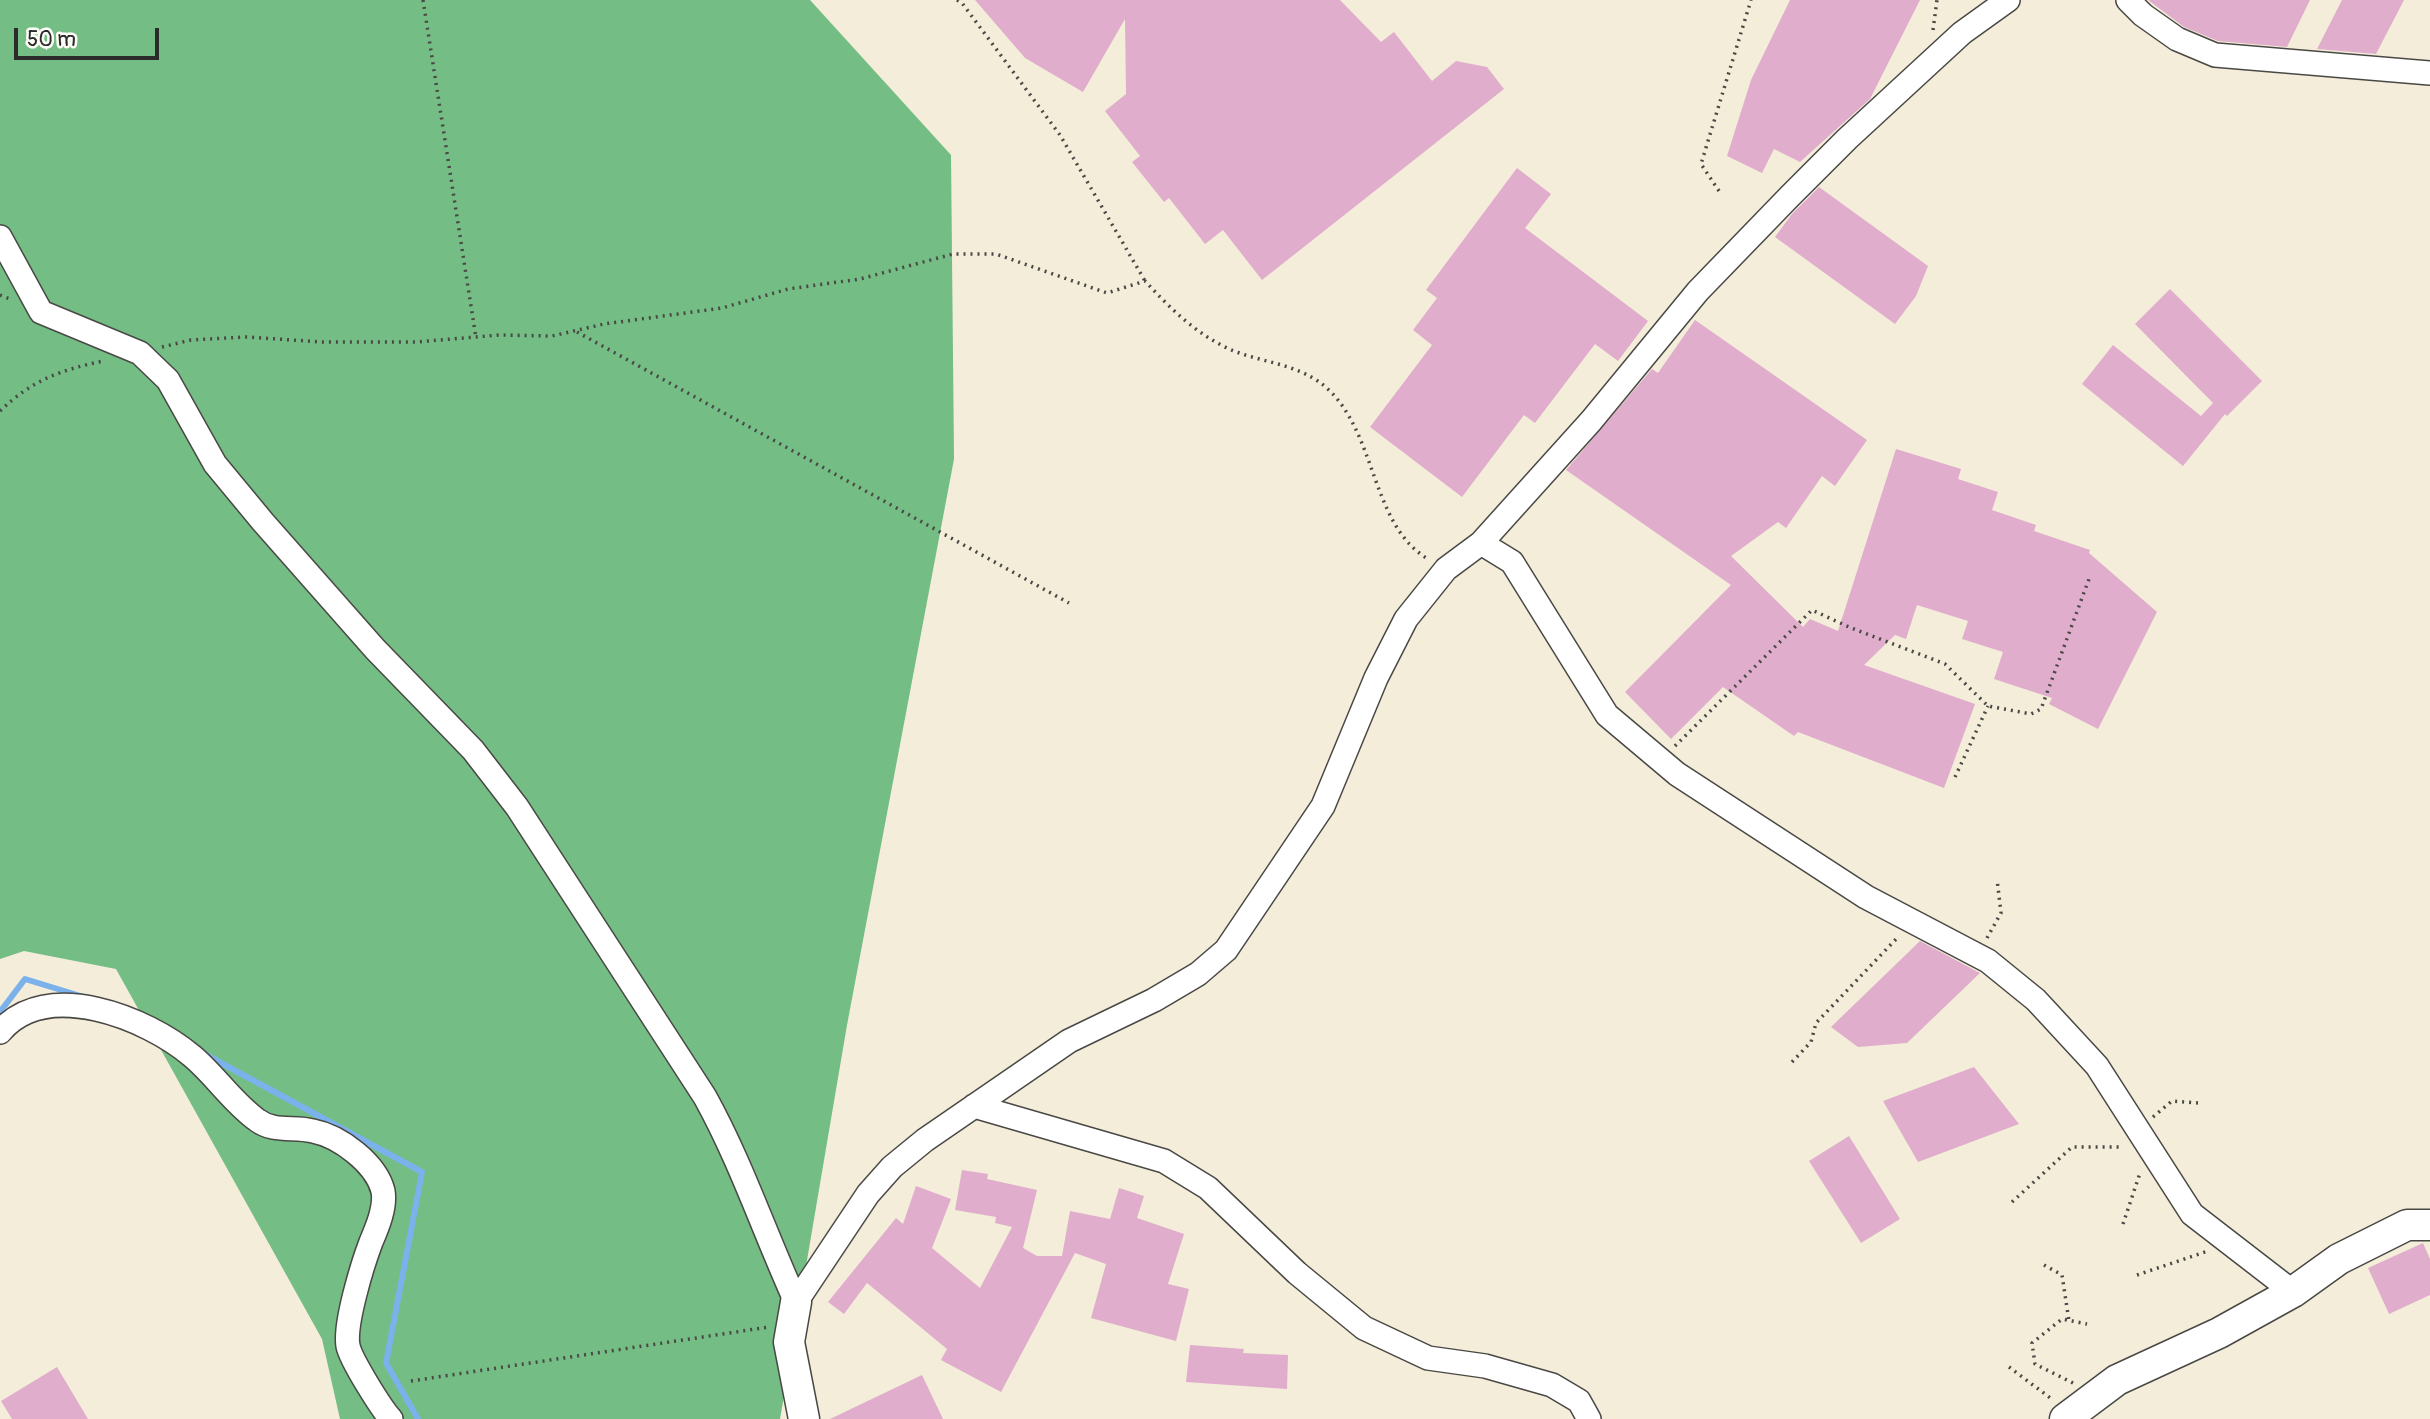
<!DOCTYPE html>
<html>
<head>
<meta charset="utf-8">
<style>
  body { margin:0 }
  #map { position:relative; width:2430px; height:1419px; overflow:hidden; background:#f3edd9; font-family:Pangolin,sans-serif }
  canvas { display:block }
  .scale { position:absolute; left:14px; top:28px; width:145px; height:32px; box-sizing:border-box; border:4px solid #2b2b2b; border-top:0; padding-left:9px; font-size:21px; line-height:24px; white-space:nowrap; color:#2b2b2b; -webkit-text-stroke:5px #fdfcf7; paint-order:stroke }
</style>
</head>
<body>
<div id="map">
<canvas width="2430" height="1419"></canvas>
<div class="scale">50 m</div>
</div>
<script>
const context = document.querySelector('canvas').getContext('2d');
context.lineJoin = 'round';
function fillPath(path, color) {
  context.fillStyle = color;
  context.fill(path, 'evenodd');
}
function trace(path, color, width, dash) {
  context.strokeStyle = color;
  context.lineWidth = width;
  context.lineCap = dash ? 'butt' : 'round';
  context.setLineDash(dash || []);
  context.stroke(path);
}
const forest = new Path2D(`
  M 0,0 L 810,0 L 951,155 L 954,459 L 847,1025 L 780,1419 L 340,1419 L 322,1339 L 116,969 L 24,951 L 0,959 Z`);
const stream = new Path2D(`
  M 0,1012 L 25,979 L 87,998
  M 201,1052 L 422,1172 L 386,1363 L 418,1419`);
const building = new Path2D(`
  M 975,0 L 1340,0 L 1381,42 L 1394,32 L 1432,81 L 1456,61 L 1487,67 L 1504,89 L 1262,280 L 1223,230 L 1205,244 L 1169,198 L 1164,202 L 1132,162 L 1140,156 L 1105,111 L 1126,94 L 1125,19 L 1083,92 L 1025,58 Z
  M 1790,0 L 1920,0 L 1870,99 L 1800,162 L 1774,149 L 1762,173 L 1727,156 L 1751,80 Z
  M 2148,0 L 2310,0 L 2287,47 L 2218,41 L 2184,27 Z
  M 2342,0 L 2404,0 L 2376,54 L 2317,49 Z
  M 1517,168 L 1551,194 L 1525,228 L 1648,321 L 1618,361 L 1595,344 L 1535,423 L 1524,415 L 1462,497 L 1370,427 L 1432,345 L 1413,330 L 1437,298 L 1426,290 Z
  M 1819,187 L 1928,266 L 1916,296 L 1895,324 L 1775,237 L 1792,214 Z
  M 2170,289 L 2262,381 L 2227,416 L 2225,414 L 2183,466 L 2082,384 L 2113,345 L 2201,416 L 2213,403 L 2135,324 Z
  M 1695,320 L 1867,440 L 1835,486 L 1822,476 L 1786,528 L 1778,522 L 1731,556 L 1803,627 L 1810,619 L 1838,631 L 1896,449 L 1961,469 L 1958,479 L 1998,492 L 1992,510 L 2036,525 L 2034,531 L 2090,550 L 2089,553 L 2157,612 L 2098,729 L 2049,704 L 2052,698 L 1994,679 L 2003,652 L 1962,639 L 1968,621 L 1917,605 L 1906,639 L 1895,635 L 1864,665 L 1975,704 L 1944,788 L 1798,732 L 1794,736 L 1723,687 L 1671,739 L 1625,692 L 1731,585 L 1566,470 L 1652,369 L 1658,373 Z
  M 1920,941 L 1980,973 L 1907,1043 L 1858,1047 L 1831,1027 Z
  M 1974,1067 L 2019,1124 L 1918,1162 L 1883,1101 Z
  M 1849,1136 L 1900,1219 L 1861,1243 L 1809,1161 Z
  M 962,1170 L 988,1174 L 987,1179 L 1037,1190 L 1023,1248 L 1037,1256 L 1062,1256 L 1070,1211 L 1110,1219 L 1119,1188 L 1144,1196 L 1137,1218 L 1184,1234 L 1168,1284 L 1189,1289 L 1176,1341 L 1091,1318 L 1106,1264 L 1075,1253 L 1001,1392 L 941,1360 L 947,1349 L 867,1283 L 844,1314 L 828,1302 L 896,1218 L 903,1224 L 916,1186 L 951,1199 L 932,1248 L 980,1288 L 1012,1227 L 995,1223 L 996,1217 L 955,1210 Z
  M 2423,1243 L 2430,1259 L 2430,1295 L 2389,1314 L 2368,1268 Z
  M 1190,1345 L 1244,1349 L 1243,1353 L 1288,1355 L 1287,1389 L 1186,1382 Z
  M 57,1367 L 88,1419 L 12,1419 L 1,1401 Z
  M 922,1375 L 943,1419 L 830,1419 Z`);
const path = new Path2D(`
  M 423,0 L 476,338
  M 957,0 L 962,3 L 1060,135 L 1145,281
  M 1933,30 L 1937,0
  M 1719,191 L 1701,164 L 1751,0
  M 0,295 L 10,299
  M 577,332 L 1069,603
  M 162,347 L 191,340 L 247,337 L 322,342 L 416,342 L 499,335 L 552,336 L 604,324 L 722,308 L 788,289 L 860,279 L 953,254 L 996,254 L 1107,293 L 1145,281 C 1169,307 1192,330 1223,346 C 1258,364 1299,361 1330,391 C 1377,438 1372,526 1428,559
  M 0,411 C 32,380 61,370 103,361
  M 1675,746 L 1812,610 L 1849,627 L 1945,664 L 1988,706 L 2031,714 L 2041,709 L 2089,579
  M 1955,777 L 1988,706
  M 1987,938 L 2001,913 L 1997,879
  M 1792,1062 L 1811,1042 L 1816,1023 L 1899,936
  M 2153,1117 L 2172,1101 L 2198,1103
  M 2012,1202 L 2072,1147 L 2123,1147
  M 2123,1224 L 2140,1173
  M 2044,1265 L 2062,1275 L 2069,1321
  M 2137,1275 L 2208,1251
  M 2009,1367 L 2053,1400
  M 411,1381 L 769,1327
  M 2073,1383 L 2035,1364 L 2032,1343 L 2062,1319 L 2087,1324`);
const minor = new Path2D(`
  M 2128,0 L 2143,15 L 2177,39 L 2215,55 L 2430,73
  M 0,237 L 41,312 L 140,353 L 168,380 L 215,464 L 263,522 L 375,649 L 473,750 L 517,807 L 705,1097 C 741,1162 765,1234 796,1302
  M 1481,543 L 1512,562 L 1607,715 L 1677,774 L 1866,897 L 1988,961 L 2036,1000 L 2097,1066 L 2192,1214 L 2293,1292
  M 0,1032 C 46,977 147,1018 192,1056 C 215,1075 232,1102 257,1120 C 274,1133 294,1126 313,1131 C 339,1136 376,1163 383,1191 C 386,1207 377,1228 371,1242 C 363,1263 344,1324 348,1346 C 351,1360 381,1408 391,1419
  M 974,1106 L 1164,1161 L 1208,1188 L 1297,1273 L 1364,1328 L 1428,1358 L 1485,1366 L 1552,1385 L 1579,1401 L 1589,1419
  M 796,1302 L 868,1194 L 892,1167 L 925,1140 L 1069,1041 L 1154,1000 L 1198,974 L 1226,950 L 1323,806 L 1376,678 L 1406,619 L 1446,569 L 1481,543 L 1591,421 L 1698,291 L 1790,196 L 1847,139 L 1962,33 L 2008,0`);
const tertiary = new Path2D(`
  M 796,1302 L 789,1342 L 804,1419
  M 2065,1419 L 2117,1380 L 2219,1333 L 2293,1292 L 2339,1259 L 2407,1225 L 2430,1225`);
fillPath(forest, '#74bd84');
trace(stream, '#7cb2eb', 6);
fillPath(building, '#e0adcc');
trace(minor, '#494845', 26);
trace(tertiary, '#494845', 33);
trace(path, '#494845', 3.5, [2, 5]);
trace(minor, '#fff', 23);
trace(tertiary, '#fff', 30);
</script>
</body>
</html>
